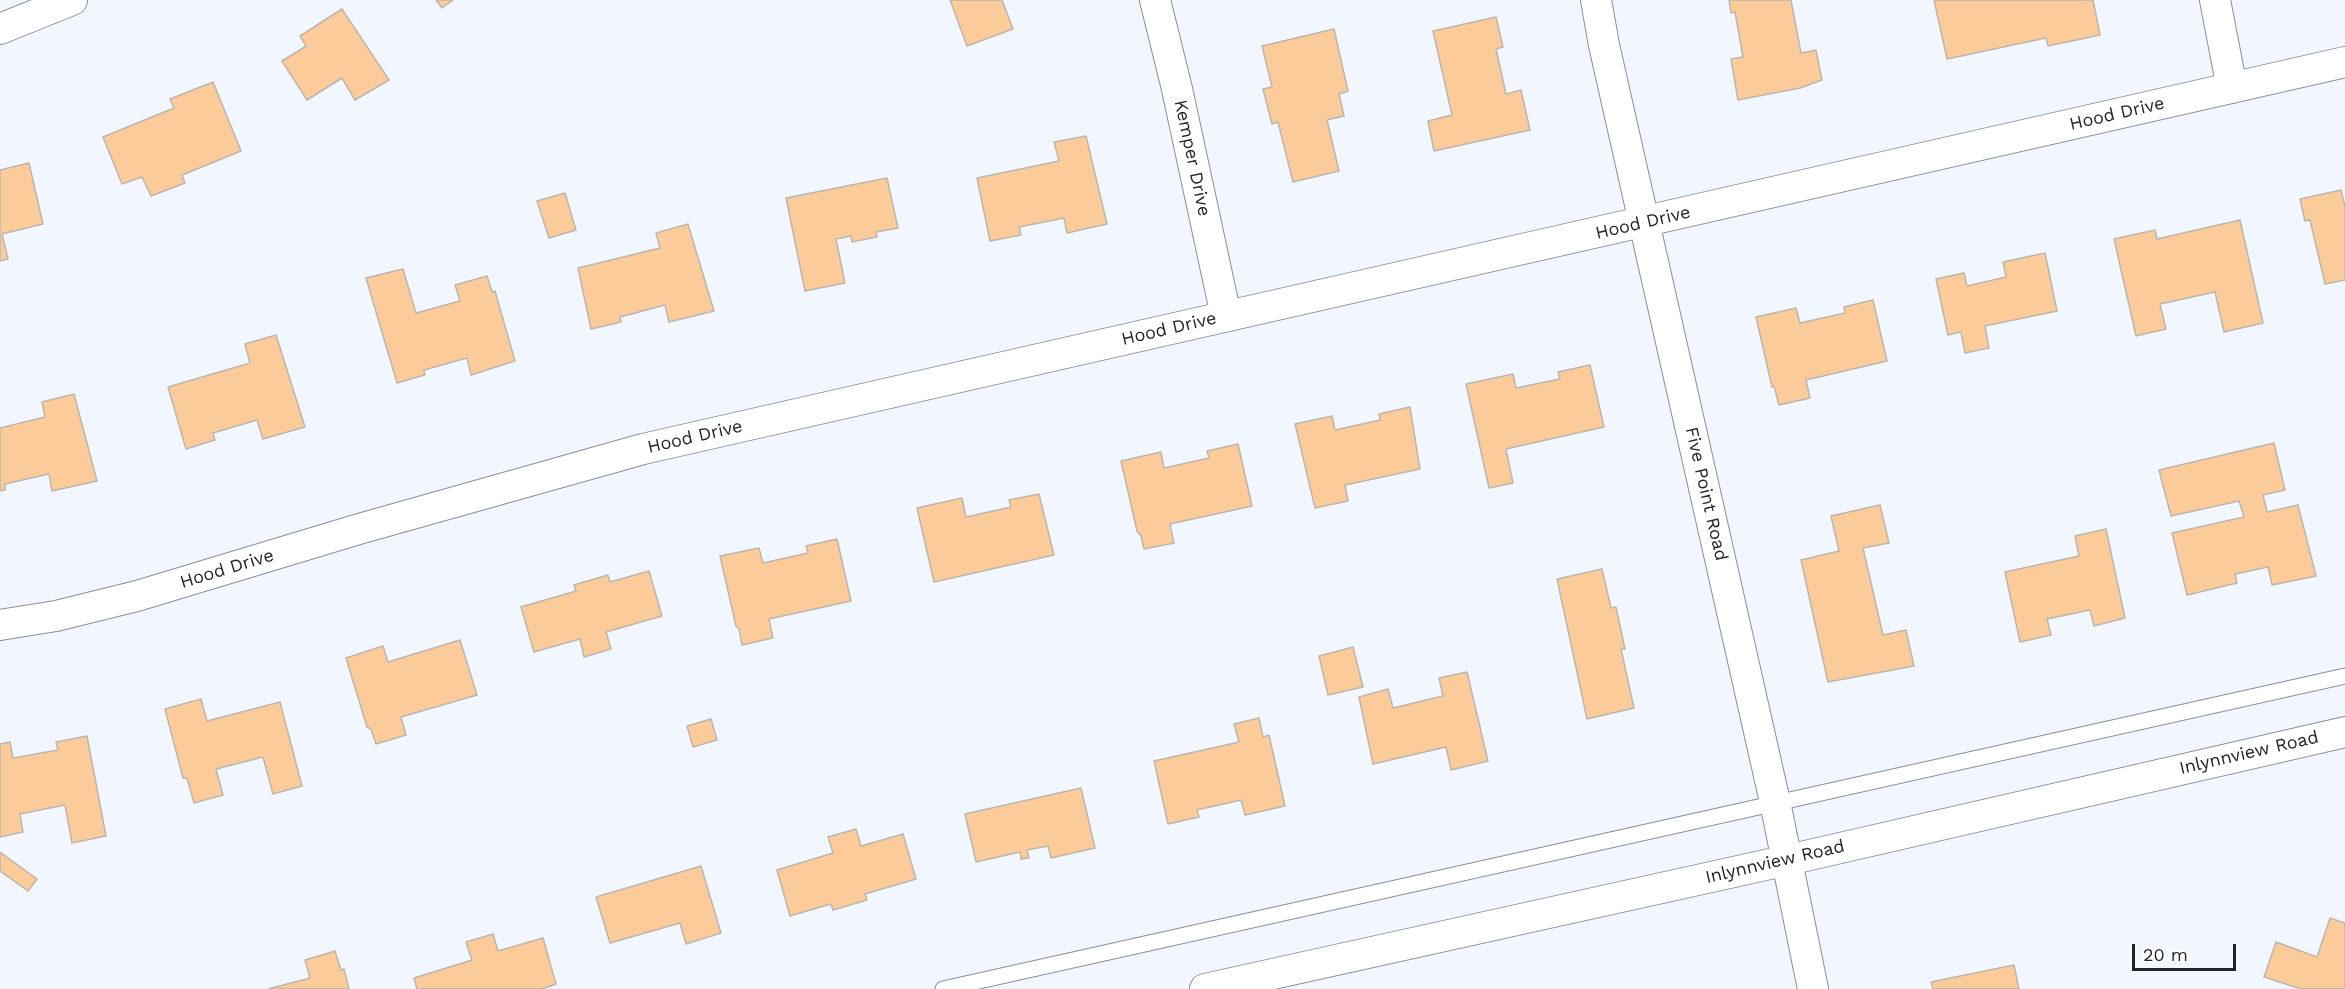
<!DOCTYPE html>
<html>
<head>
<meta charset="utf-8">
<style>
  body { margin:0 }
  #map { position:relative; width:2345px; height:989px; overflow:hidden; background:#f2f7ff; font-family:"Work Sans",sans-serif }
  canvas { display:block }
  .scale { position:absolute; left:2132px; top:944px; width:104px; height:27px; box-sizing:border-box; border:3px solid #222427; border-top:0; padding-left:8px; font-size:18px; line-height:21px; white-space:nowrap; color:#222427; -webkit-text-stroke:4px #fff; paint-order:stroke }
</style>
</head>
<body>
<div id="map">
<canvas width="2345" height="989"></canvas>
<div class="scale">20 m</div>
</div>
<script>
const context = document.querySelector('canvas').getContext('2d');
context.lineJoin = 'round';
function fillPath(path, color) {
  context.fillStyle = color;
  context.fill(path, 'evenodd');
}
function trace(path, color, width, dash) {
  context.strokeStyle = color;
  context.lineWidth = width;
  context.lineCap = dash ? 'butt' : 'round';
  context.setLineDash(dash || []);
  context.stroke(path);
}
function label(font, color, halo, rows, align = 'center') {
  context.font = font + ' "Work Sans",sans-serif';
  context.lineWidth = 4.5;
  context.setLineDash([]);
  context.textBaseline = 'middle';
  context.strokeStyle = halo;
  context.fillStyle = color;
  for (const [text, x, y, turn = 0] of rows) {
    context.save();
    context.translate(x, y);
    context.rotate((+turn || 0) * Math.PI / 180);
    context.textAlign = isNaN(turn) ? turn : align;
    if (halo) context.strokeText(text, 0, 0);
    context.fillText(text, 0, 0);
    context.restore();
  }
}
const building = new Path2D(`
  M 436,0 L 453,0 L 442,8 Z
  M 950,0 L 1002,0 L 1013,29 L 967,46 Z
  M 1729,0 L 1791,0 L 1801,53 L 1816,50 L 1822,80 L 1800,88 L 1738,100 L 1731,59 L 1743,57 L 1735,12 L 1731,13 Z
  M 1934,0 L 2093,0 L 2100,35 L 2048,46 L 2046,38 L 1947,59 Z
  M 342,9 L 389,80 L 355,100 L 342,78 L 307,100 L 282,61 L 306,46 L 300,36 Z
  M 1496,17 L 1503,47 L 1496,49 L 1506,94 L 1521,90 L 1530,130 L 1434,151 L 1428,121 L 1452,115 L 1433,31 Z
  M 1334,29 L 1348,91 L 1339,94 L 1344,116 L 1327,120 L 1339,171 L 1293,182 L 1278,122 L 1272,124 L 1263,89 L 1272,87 L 1262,46 Z
  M 213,82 L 241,151 L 182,175 L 185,183 L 151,196 L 142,177 L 122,184 L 103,137 L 174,108 L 170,99 Z
  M 1086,136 L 1107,224 L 1067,233 L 1064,218 L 1019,227 L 1021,235 L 990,241 L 977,178 L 1059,161 L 1054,142 Z
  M 29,163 L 43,224 L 2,234 L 8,259 L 0,261 L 0,170 Z
  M 887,178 L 898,228 L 876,232 L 877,237 L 852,242 L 851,236 L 836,239 L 845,283 L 805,291 L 786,198 Z
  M 2341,190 L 2345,206 L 2345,280 L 2325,284 L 2310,220 L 2305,221 L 2300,199 Z
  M 565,193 L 576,230 L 549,238 L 537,201 Z
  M 2240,220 L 2263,323 L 2224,332 L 2215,292 L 2160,304 L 2166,329 L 2136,336 L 2114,239 L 2155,230 L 2157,239 Z
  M 688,224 L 714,311 L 669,322 L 665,305 L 620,317 L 621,322 L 591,329 L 578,268 L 660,248 L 656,233 Z
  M 2045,253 L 2057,311 L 1985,326 L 1989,348 L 1965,353 L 1961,332 L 1948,335 L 1936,279 L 1964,273 L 1967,286 L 2006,277 L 2003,262 Z
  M 403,269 L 416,313 L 460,301 L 455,285 L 487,276 L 492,292 L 495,291 L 515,361 L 471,375 L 467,358 L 424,370 L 425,375 L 397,383 L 366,278 Z
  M 1873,300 L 1887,361 L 1806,380 L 1810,398 L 1779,405 L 1774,386 L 1772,387 L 1756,317 L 1796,308 L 1800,323 L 1845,313 L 1844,307 Z
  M 276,335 L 305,427 L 263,439 L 257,420 L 213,433 L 215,440 L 186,449 L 168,387 L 250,363 L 245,344 Z
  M 1590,365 L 1604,427 L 1506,449 L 1513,483 L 1489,488 L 1466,384 L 1513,374 L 1516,388 L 1560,379 L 1558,372 Z
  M 74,394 L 97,481 L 52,491 L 49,474 L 5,484 L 5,490 L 0,491 L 0,428 L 45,417 L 42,402 Z
  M 1410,407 L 1420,469 L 1345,485 L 1348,501 L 1315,508 L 1295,424 L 1332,416 L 1335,430 L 1380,420 L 1379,414 Z
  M 2274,443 L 2285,490 L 2263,495 L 2267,512 L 2298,505 L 2316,576 L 2272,585 L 2268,567 L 2235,574 L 2237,583 L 2187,595 L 2172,533 L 2244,517 L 2239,501 L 2171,516 L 2159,470 Z
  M 1238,444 L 1252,506 L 1170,524 L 1174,543 L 1144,549 L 1141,536 L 1137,531 L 1121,461 L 1161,452 L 1164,468 L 1209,458 L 1207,451 Z
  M 1039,494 L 1054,555 L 934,582 L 917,508 L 962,498 L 966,517 L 1011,507 L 1009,500 Z
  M 1880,505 L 1889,543 L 1863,548 L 1883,635 L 1906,630 L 1914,666 L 1828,682 L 1801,560 L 1839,551 L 1831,516 Z
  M 2106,529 L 2125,618 L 2094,626 L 2090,610 L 2047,619 L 2051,635 L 2020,642 L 2005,572 L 2079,556 L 2075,536 Z
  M 837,539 L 851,601 L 769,619 L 773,638 L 742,645 L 739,629 L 736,626 L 720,556 L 759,548 L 763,563 L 808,553 L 806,546 Z
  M 1602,569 L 1611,608 L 1616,607 L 1625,649 L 1621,649 L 1634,708 L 1587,719 L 1557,579 Z
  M 649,571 L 662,616 L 606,632 L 611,649 L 584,657 L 580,639 L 534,652 L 521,607 L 576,591 L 574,585 L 608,575 L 610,582 Z
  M 460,640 L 477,695 L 401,717 L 406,735 L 376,744 L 371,729 L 367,727 L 346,658 L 383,646 L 388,662 Z
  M 1353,647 L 1363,687 L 1328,695 L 1319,656 Z
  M 1467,672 L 1488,761 L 1451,770 L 1446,747 L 1373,764 L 1359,697 L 1388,689 L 1393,708 L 1443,696 L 1439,678 Z
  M 201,699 L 207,721 L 280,702 L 302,786 L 273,794 L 263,757 L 216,769 L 223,795 L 194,803 L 187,778 L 183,778 L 165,709 Z
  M 1259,718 L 1263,737 L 1269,735 L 1285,806 L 1245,815 L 1241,800 L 1197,810 L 1199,817 L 1168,824 L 1154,761 L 1239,742 L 1234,724 Z
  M 711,719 L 717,740 L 693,747 L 687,726 Z
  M 87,736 L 106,836 L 72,843 L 65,805 L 20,814 L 23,832 L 0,837 L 0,744 L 10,742 L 13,758 L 58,750 L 56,742 Z
  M 1081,788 L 1095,848 L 1051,858 L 1048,846 L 1027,850 L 1029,858 L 1021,859 L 1020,852 L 976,862 L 965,814 Z
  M 856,829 L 861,846 L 903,834 L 916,879 L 865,894 L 867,900 L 833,910 L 831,904 L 790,916 L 777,870 L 833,853 L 828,837 Z
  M 0,852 L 37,879 L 28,891 L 0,871 Z
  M 701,866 L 721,933 L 686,944 L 680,923 L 610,943 L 596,897 Z
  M 2330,918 L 2345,923 L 2345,989 L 2301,989 L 2264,977 L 2276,942 L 2317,957 Z
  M 493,934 L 498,951 L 543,938 L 556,984 L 542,989 L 417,989 L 414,978 L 472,960 L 466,942 Z
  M 335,951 L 341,970 L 344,969 L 349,989 L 268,989 L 310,978 L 305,960 Z
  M 2014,965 L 2019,989 L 1933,989 L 1931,982 Z`);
const lane = new Path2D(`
  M 943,989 L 2345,676`);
const street = new Path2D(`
  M 1155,0 L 1177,89 L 1226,316
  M 1596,0 L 1604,45 L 1775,802 L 1813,989
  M 2215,0 L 2232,88
  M 0,29 L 72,0
  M 0,625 L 56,616 L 137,596 L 359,529 L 643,449 L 2345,62
  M 1205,989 L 1788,860 L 2345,732`);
const streetNames = [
  ["Hood Drive",2117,114,-13],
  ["Kemper Drive",1192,158,78],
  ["Hood Drive",1643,223,-13],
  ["Hood Drive",1169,329,-13],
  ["Hood Drive",695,437,-13],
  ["Five Point Road",1706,494,77],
  ["Hood Drive",227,569,-17],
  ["Inlynnview Road",2249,753,-13],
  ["Inlynnview Road",1775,862,-13]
];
fillPath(building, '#fbcb9a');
trace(building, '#bcb6af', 1.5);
trace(lane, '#8a8f96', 17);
trace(street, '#8a8f96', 32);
trace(lane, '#fff', 15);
trace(street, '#fff', 30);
label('18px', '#222427', '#fff', streetNames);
</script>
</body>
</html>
